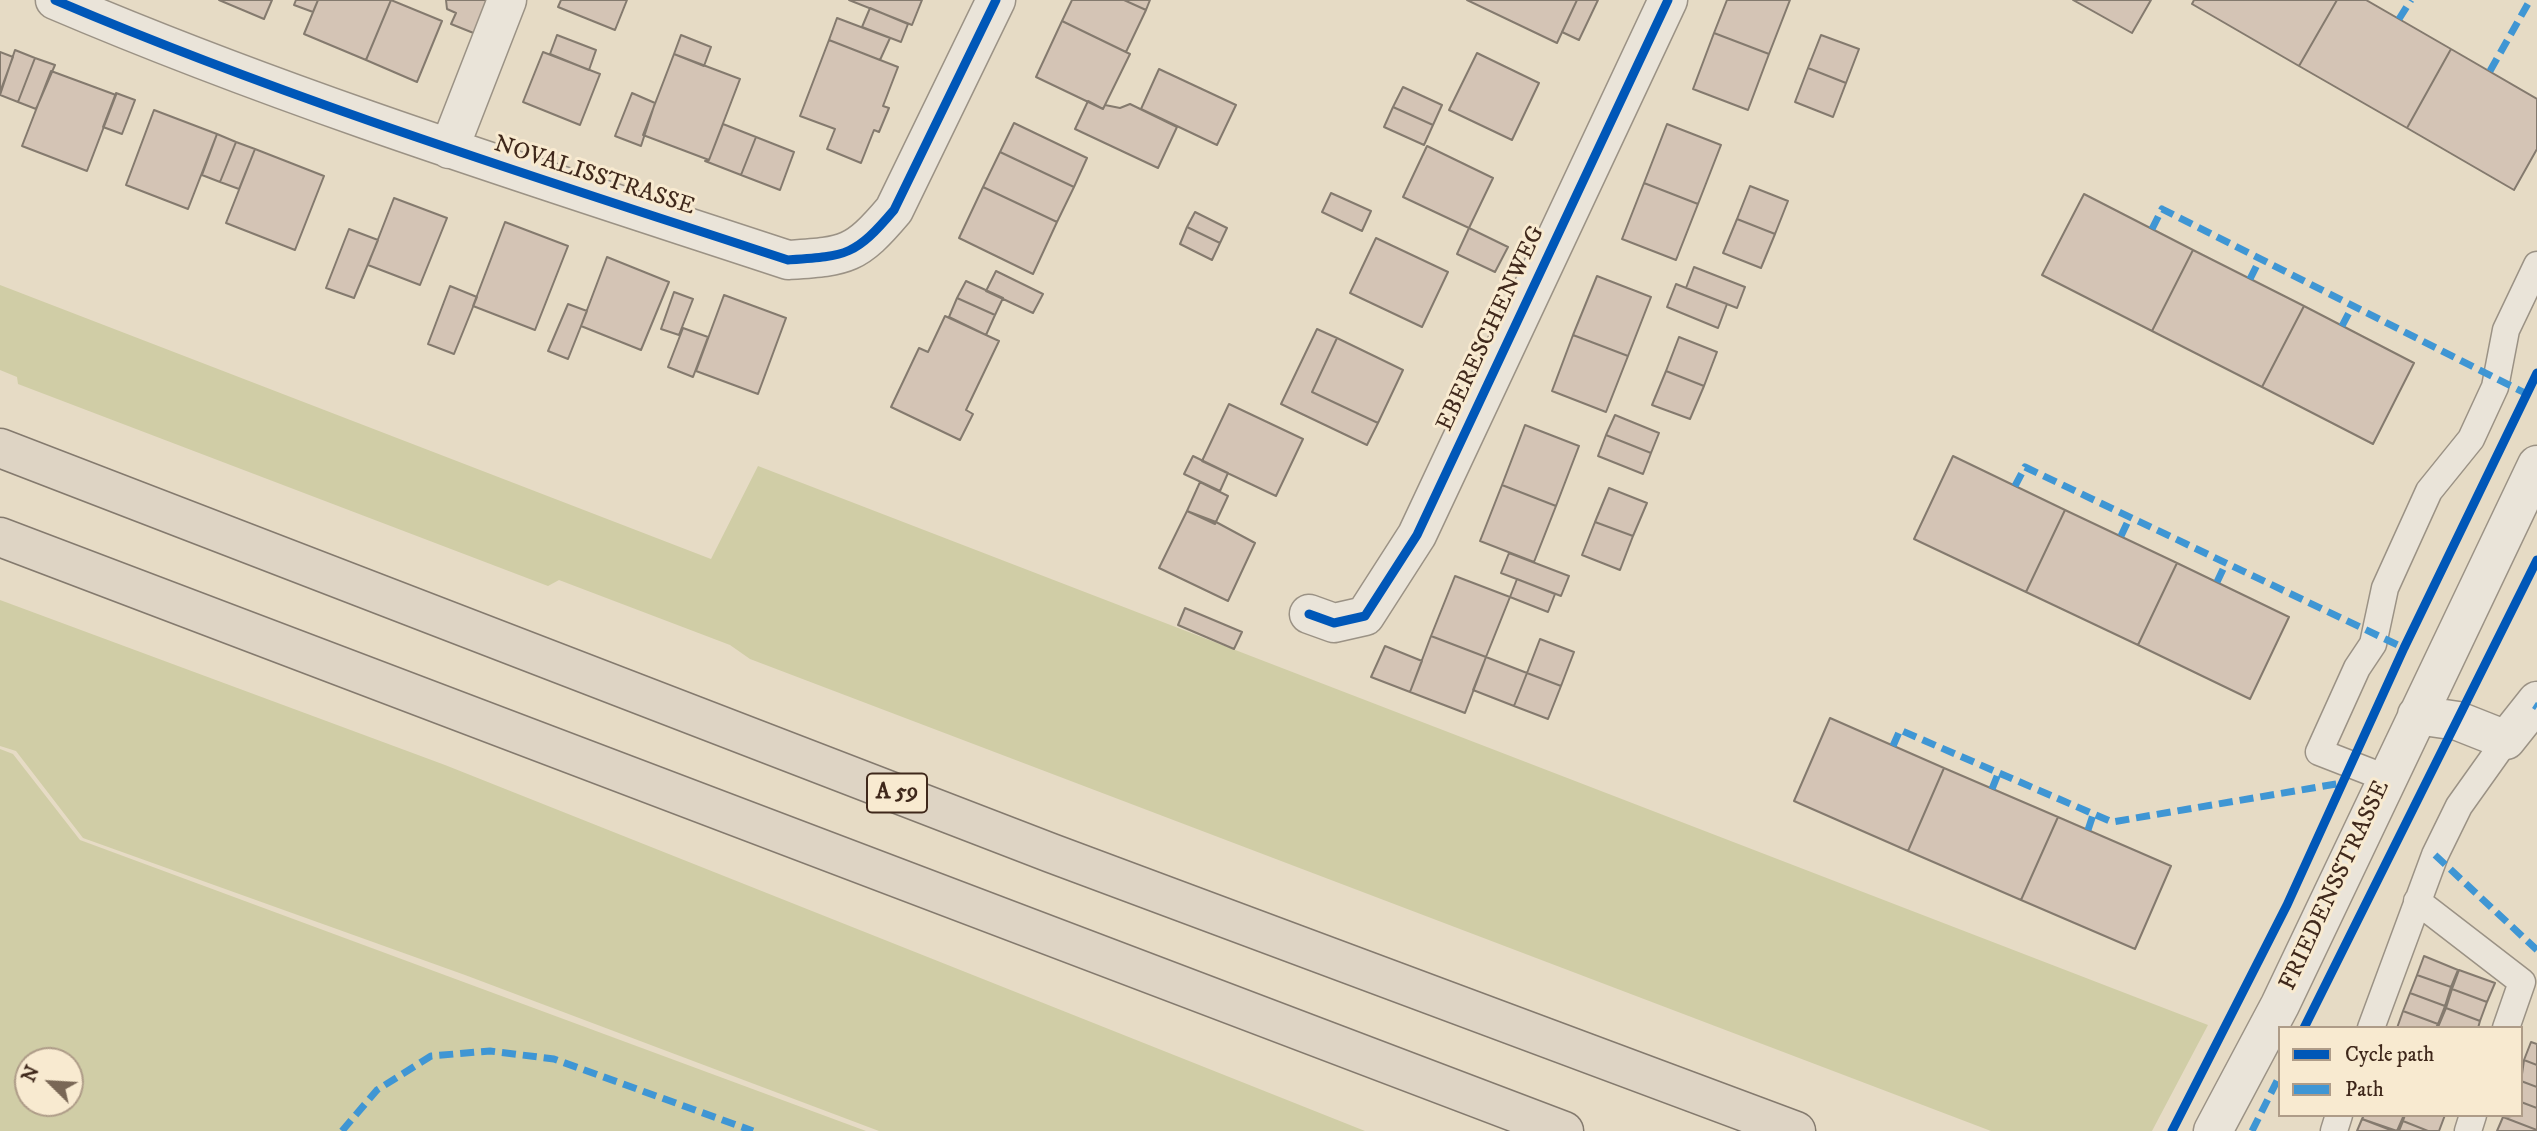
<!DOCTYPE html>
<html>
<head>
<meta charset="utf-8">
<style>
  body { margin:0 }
  #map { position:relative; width:2537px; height:1131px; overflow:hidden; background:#e6dbc5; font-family:"IM FELL DW Pica",serif }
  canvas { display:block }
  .legend { position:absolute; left:2278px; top:1026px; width:245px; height:91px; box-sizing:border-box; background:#f8ead0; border:2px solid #ae9c88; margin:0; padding:9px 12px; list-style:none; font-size:21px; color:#3f281b }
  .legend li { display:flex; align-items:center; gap:14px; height:35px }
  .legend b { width:35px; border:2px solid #ae9c88 }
  .north { position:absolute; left:14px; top:1047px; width:70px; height:70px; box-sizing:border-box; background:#f8ead0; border:2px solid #ae9c88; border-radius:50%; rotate:294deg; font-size:19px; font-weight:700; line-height:28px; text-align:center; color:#3f281b }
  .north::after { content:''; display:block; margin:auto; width:24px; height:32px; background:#796756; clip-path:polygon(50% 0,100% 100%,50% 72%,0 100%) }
</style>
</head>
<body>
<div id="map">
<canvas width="2537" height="1131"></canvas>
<ul class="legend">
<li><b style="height:9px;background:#0057b8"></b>Cycle path</li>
<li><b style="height:9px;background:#3f96d4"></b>Path</li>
</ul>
<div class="north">N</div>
</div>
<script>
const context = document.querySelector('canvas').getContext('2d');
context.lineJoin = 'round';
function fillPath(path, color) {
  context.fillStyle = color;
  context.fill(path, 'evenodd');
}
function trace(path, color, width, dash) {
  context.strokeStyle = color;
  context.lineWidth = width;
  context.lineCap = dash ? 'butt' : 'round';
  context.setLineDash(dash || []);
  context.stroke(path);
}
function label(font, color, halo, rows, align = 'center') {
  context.font = font + ' "IM FELL DW Pica",serif';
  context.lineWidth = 6;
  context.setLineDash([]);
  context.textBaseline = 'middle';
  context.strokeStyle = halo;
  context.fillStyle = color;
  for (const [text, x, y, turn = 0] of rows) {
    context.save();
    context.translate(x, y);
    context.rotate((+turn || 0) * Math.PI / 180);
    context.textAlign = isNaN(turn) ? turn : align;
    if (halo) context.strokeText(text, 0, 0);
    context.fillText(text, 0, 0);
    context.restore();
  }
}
const green = new Path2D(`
  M 0,285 L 711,559 L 758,466 L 2208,1025 L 2152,1131 L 1991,1131 L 750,659 L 730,645 L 559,580 L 548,586 L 18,384 L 17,377 L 0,370 Z
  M 0,600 L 445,765 L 1365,1131 L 879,1131 L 465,975 L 83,838 L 16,751 L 0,746 Z
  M 0,749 L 13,754 L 80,840 L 866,1131 L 0,1131 ZM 70,1061 L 70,1103 L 28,1103 L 28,1061 Z`);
const building = new Path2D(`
  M 219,0 L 272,0 L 264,19 Z
  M 296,0 L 318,0 L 313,12 L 294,5 Z
  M 318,0 L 391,0 L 366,60 L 304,34 Z
  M 391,0 L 442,21 L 417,82 L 366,60 Z
  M 446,0 L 489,0 L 476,34 L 451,24 L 456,13 L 447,9 Z
  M 561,0 L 627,0 L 615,30 L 558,7 Z
  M 849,0 L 922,0 L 912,25 Z
  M 1072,0 L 1124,0 L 1146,10 L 1126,52 L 1062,21 Z
  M 1124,0 L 1150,0 L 1146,10 Z
  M 1467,0 L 1577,0 L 1557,43 Z
  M 1577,0 L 1598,0 L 1579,40 L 1562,32 Z
  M 1727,0 L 1790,0 L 1769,54 L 1714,33 Z
  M 2073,0 L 2151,0 L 2132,33 Z
  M 2194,0 L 2337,0 L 2299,66 L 2192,4 Z
  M 2337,0 L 2366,0 L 2451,49 L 2407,128 L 2299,66 Z
  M 870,8 L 908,24 L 901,42 L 862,27 Z
  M 837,18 L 890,38 L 880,60 L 829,40 Z
  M 1062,21 L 1130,54 L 1103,109 L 1036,77 Z
  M 1714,33 L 1769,54 L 1748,110 L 1693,89 Z
  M 557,35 L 596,50 L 589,70 L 550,54 Z
  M 681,35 L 711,47 L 704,66 L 674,54 Z
  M 1821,35 L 1859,49 L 1846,83 L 1808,68 Z
  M 829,40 L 898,67 L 883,106 L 889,108 L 879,132 L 874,130 L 861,163 L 827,149 L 835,129 L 800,116 Z
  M 2451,49 L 2537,99 L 2537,149 L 2514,190 L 2407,128 Z
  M 15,50 L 35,58 L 18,102 L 0,95 Z
  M 0,52 L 13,57 L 0,92 Z
  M 543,52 L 600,74 L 580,125 L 523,102 Z
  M 1477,53 L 1539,83 L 1512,140 L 1449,110 Z
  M 674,54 L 740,79 L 709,160 L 643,135 Z
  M 35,58 L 55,65 L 36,109 L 18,102 Z
  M 1808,68 L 1846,83 L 1833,117 L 1795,102 Z
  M 1159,69 L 1236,105 L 1217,145 L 1141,109 Z
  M 51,71 L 116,95 L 87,171 L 22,146 Z
  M 1403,87 L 1442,105 L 1433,125 L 1393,107 Z
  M 116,93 L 135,100 L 122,134 L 103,127 Z
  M 632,93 L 655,103 L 641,146 L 615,136 Z
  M 1088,101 L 1103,109 L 1105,105 L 1120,108 L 1130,104 L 1177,127 L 1158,168 L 1075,129 Z
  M 1393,107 L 1433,125 L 1424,145 L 1384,127 Z
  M 154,110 L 217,134 L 188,209 L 126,185 Z
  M 1014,123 L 1087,158 L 1074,187 L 1000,152 Z
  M 723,124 L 756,137 L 741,175 L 705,161 L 709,160 Z
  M 1667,124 L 1721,145 L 1698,204 L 1644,183 Z
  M 217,134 L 236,142 L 220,182 L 202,175 Z
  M 756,137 L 794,152 L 780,190 L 741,175 Z
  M 236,142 L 255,149 L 239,189 L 220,182 Z
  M 1427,146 L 1493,178 L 1469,228 L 1403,197 Z
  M 255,149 L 324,176 L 295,250 L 226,223 Z
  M 1000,152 L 1074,187 L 1057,222 L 983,187 Z
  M 1644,183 L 1698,204 L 1676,260 L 1622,239 Z
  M 1750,186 L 1788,201 L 1775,234 L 1737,219 Z
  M 983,187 L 1057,222 L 1033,274 L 959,238 Z
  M 1331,193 L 1371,211 L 1362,231 L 1322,212 Z
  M 2084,194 L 2193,250 L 2152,331 L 2042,275 Z
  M 394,198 L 447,218 L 420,285 L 368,265 Z
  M 1195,212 L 1227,228 L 1220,243 L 1187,227 Z
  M 1737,219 L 1775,234 L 1761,268 L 1723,253 Z
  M 505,222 L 568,246 L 535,330 L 473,306 Z
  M 1187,227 L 1220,243 L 1212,260 L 1180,244 Z
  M 1469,228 L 1508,247 L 1495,272 L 1457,254 Z
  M 349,229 L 378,240 L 354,298 L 326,288 Z
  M 1376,238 L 1448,272 L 1422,327 L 1350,293 Z
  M 2193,250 L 2304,306 L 2262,387 L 2152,331 Z
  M 607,257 L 669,282 L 641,350 L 581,326 Z
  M 1694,267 L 1745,287 L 1737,308 L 1686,288 Z
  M 996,271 L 1043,294 L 1033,313 L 986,291 Z
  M 1597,276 L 1651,297 L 1628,356 L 1573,335 Z
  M 966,281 L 1003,298 L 995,315 L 957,298 Z
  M 1676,284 L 1727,304 L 1718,328 L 1667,307 Z
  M 450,286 L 477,297 L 454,354 L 428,344 Z
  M 674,292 L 693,299 L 679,335 L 661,329 Z
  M 724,295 L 786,318 L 758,394 L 696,371 Z
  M 957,298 L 995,315 L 986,335 L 949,317 Z
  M 568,304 L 587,311 L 568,359 L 548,351 Z
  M 2304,306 L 2414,363 L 2373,444 L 2262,387 Z
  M 945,316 L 999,341 L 966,410 L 973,414 L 960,440 L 891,407 L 919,348 L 928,352 Z
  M 683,328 L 708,337 L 693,377 L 668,367 Z
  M 1317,329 L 1337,338 L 1312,392 L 1378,423 L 1367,445 L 1281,404 Z
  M 1573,335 L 1628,356 L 1606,412 L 1552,391 Z
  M 1679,337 L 1717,352 L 1704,386 L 1666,371 Z
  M 1337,338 L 1403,370 L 1378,423 L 1312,392 Z
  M 1666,371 L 1704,386 L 1690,419 L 1652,405 Z
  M 1229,404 L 1303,439 L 1276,496 L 1202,461 Z
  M 1615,415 L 1659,433 L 1651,453 L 1606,435 Z
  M 1525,425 L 1579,446 L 1556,506 L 1502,485 Z
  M 1606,435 L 1651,453 L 1643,474 L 1598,456 Z
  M 1193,456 L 1228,473 L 1220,491 L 1184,474 Z
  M 1953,456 L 2065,510 L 2026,592 L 1914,539 Z
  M 1200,482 L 1228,496 L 1215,524 L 1187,511 Z
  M 1502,485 L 1556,506 L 1534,562 L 1480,541 Z
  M 1609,488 L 1647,503 L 1633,536 L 1595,522 Z
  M 2065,510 L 2177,563 L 2138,645 L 2026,592 Z
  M 1187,511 L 1216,522 L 1255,543 L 1228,601 L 1159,568 Z
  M 1595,522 L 1633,536 L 1620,570 L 1582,555 Z
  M 1509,553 L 1569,576 L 1561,596 L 1501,573 Z
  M 2177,563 L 2289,617 L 2250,699 L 2138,645 Z
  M 1455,576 L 1510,597 L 1486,657 L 1431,636 Z
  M 1517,579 L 1555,594 L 1548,612 L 1510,597 Z
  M 1185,608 L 1242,632 L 1234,649 L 1178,625 Z
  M 1431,636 L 1486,657 L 1465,713 L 1410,692 Z
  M 1540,639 L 1574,652 L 1561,686 L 1527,673 Z
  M 1385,646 L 1422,661 L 1410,692 L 1371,677 Z
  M 1486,657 L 1527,673 L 1514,706 L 1473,690 Z
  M 1527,673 L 1561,686 L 1548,719 L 1514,706 Z
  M 1830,718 L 1944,768 L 1908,851 L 1794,801 Z
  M 1944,768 L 2058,817 L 2021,900 L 1908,851 Z
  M 2058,817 L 2171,866 L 2135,949 L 2021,900 Z
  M 2424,956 L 2458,970 L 2451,987 L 2417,975 Z
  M 2459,970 L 2495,983 L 2487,1002 L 2452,989 Z
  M 2417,975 L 2451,987 L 2445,1006 L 2410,993 Z
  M 2452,989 L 2487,1002 L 2480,1021 L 2446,1008 Z
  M 2410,993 L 2445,1006 L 2438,1024 L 2403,1011 Z
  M 2446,1008 L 2480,1021 L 2478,1028 L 2438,1027 Z
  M 2403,1011 L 2438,1024 L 2436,1028 L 2397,1028 Z
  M 2531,1042 L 2537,1044 L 2537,1065 L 2524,1060 Z
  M 2524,1060 L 2537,1065 L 2537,1087 L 2521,1081 Z
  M 2521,1081 L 2537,1087 L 2537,1108 L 2521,1102 Z
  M 2521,1102 L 2537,1108 L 2537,1130 L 2503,1117 L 2521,1115 Z
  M 2364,1115 L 2404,1115 L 2397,1131 L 2362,1119 Z
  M 2405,1115 L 2445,1115 L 2439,1131 L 2428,1131 L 2403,1121 Z
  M 2503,1117 L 2537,1130 L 2537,1131 L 2497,1131 Z
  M 2362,1119 L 2393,1131 L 2357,1131 Z
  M 2403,1121 L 2428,1131 L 2399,1131 Z`);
const service = new Path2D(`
  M 2386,778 L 2319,752 L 2357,668 L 2373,644 L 2385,588 L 2429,491 L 2471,439 L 2495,387 L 2506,330 L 2537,265
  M 2417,901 L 2522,982 L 2506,1028
  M 2371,1028 L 2435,855 L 2459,806 L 2506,740
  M 2334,1131 L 2339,1115
  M 2468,1131 L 2473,1115`);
const minor = new Path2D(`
  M 55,0 C 294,102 542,179 788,260 C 847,256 855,256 894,210 L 996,0
  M 449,149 L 507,0
  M 1309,614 L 1334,623 L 1365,616 L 1417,535 L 1668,0
  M 2417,715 L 2458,721 L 2506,740 L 2537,701
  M 2213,1131 L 2280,1005 L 2537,465`);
const motorway = new Path2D(`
  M 0,448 L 1051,853 L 1796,1131
  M 0,537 L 1564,1131`);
const quiet = new Path2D(`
  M 2399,19 L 2411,0
  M 2490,71 L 2530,0
  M 2152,229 L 2162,209 L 2527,394
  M 2250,279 L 2260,259
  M 2342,326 L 2353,305
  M 2015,486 L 2025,467 L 2404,648
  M 2121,536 L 2130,517
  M 2217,582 L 2226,563
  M 2534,705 L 2537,707
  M 1893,746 L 1900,730 L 2112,822 L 2342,783
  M 1992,789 L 1998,774
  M 2088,830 L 2093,815
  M 2435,855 L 2537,950
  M 342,1131 L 377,1090 L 431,1056 L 490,1051 L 554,1059 L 753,1131
  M 2252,1131 L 2280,1075`);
const cycleway = new Path2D(`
  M 55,0 C 294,102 542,179 788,260 C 847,256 855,256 894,210 L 996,0
  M 1309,614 L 1334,623 L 1365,616 L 1417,535 L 1668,0
  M 2304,1028 L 2537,560
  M 2172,1131 L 2287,905 L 2404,648 L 2537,373`);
const shields = [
  [897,793,60]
];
const shieldNames = [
  ["A 59",897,793]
];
const streetNames = [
  ["NOVALISSTRASSE",594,177,18],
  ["EBERESCHENWEG",1492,329,-65],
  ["FRIEDENSSTRASSE",2336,886,-65]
];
fillPath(green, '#d0cda6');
fillPath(building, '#d4c4b5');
trace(building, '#847a6e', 2);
trace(service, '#9b9285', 29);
trace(minor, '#9b9285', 41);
trace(motorway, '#847a6e', 41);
trace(service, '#eae4d9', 26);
trace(minor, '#eae4d9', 38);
trace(motorway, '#ded4c4', 38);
trace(quiet, '#3f96d4', 7, [14, 7]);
trace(cycleway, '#0057b8', 9);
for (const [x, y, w] of shields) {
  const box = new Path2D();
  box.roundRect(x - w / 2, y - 19.5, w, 39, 5);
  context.fillStyle = '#f8ead0';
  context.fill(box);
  trace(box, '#3f281b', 2);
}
label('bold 23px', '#3f281b', null, shieldNames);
label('24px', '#3f281b', '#f8ead0', streetNames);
</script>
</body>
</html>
